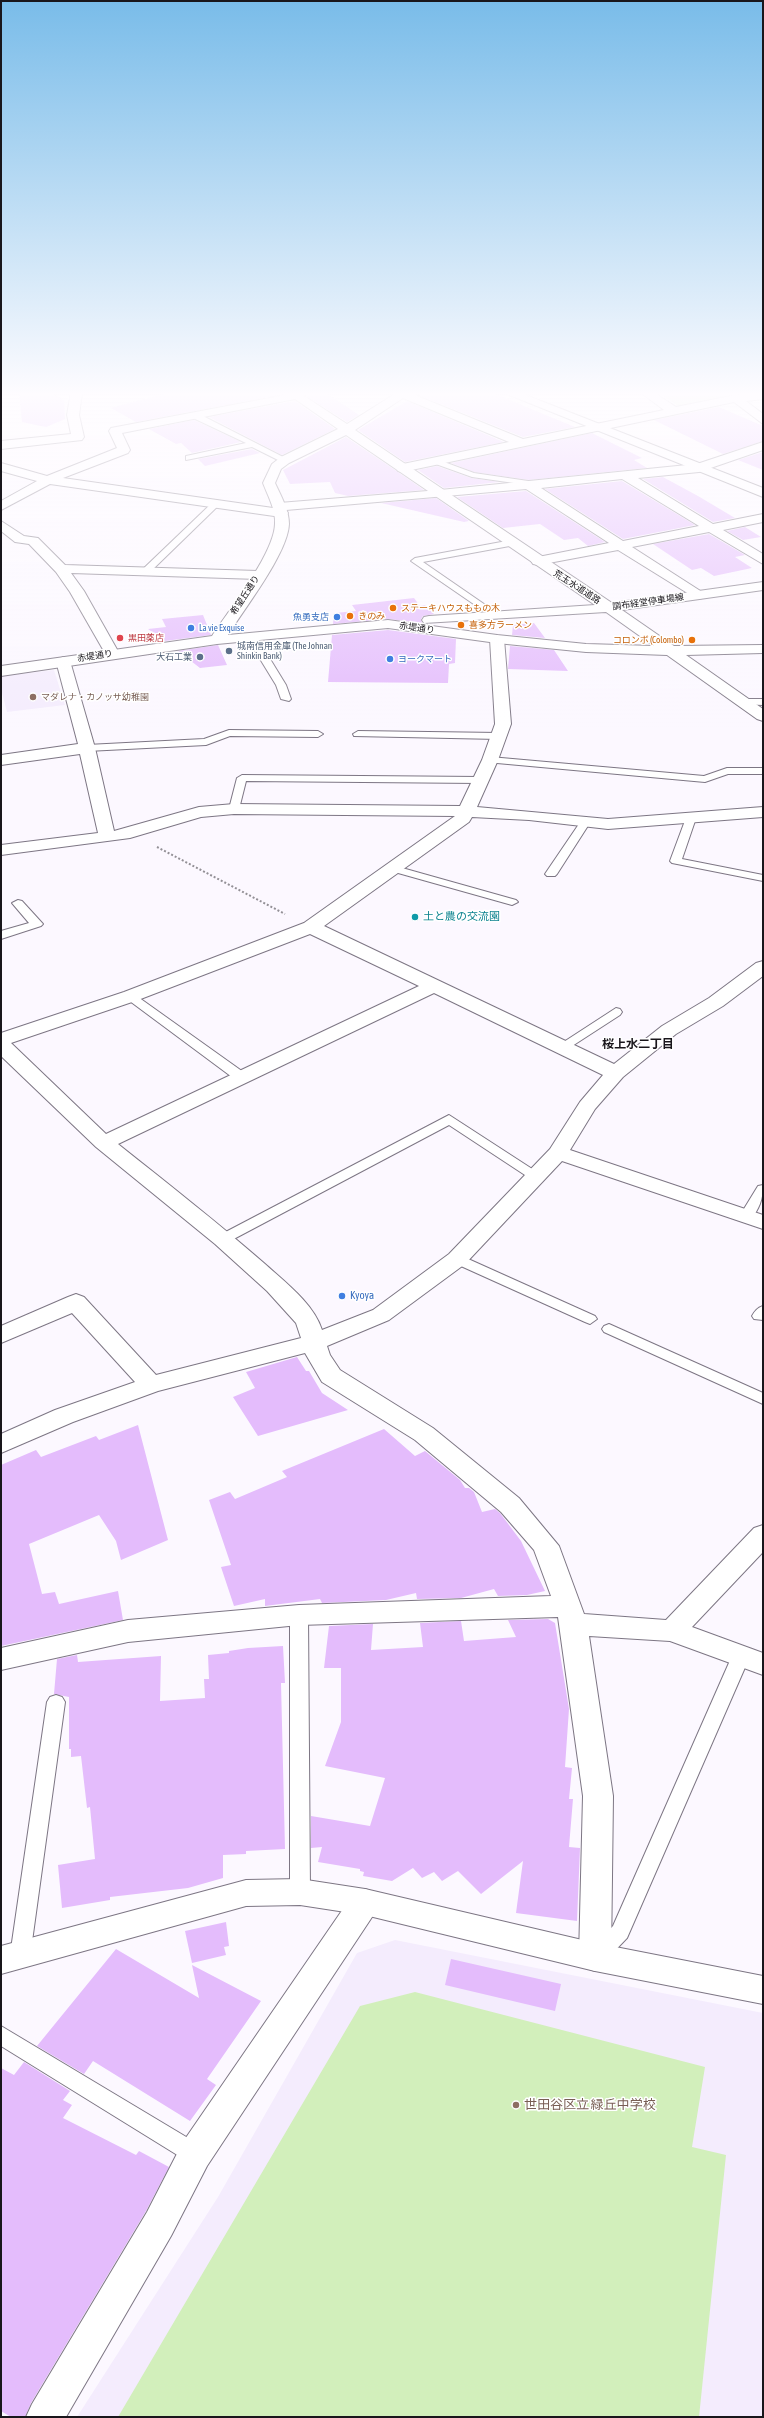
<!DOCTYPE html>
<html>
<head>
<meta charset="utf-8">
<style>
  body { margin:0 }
  #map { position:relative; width:764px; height:2418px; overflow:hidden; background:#fcf8ff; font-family:"Asap Condensed",sans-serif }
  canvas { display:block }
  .frame { position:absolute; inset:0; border:2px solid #19161b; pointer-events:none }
</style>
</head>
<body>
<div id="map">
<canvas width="764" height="2418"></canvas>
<div class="frame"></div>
</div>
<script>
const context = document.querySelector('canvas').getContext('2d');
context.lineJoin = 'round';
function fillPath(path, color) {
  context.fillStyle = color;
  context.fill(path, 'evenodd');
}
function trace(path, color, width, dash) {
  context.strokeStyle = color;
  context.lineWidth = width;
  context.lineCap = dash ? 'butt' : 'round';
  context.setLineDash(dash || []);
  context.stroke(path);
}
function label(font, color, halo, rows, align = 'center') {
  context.font = font + ' "Asap Condensed","Noto Sans JP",sans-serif';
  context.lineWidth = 3;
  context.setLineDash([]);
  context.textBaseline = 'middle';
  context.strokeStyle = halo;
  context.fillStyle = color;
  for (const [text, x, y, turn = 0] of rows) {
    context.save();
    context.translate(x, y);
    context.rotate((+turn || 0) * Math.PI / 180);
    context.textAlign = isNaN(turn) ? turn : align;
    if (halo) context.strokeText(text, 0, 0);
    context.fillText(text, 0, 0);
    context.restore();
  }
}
const education = new Path2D(`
  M 54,670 L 65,705 L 7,712 L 1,689 L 1,676 Z
  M 395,1940 L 763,2013 L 763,2417 L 77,2417 L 218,2197 L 357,1953 Z`);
const green = new Path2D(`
  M 656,392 L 763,392 L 734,395 L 679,406 Z
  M 415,1992 L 705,2067 L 692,2147 L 726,2155 L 699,2417 L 118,2417 L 360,2006 Z`);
const building = new Path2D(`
  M 171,392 L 284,392 L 285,394 L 136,422 L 111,408 Z
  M 300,392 L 324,392 L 359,415 L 347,422 Z
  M 423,392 L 490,392 L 575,427 L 523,437 L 418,395 Z
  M 19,393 L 51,393 L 64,400 L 65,419 L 46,427 L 22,422 Z
  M 295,401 L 335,429 L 282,455 L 209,417 Z
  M 407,401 L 504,442 L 405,462 L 358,430 Z
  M 719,407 L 763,426 L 763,441 L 723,454 L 654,420 Z
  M 194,420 L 241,442 L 192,453 L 181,443 L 176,444 L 149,429 Z
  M 592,433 L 642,458 L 634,460 L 647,468 L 529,480 L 474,472 L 451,463 Z
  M 346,437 L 398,472 L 424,490 L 348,496 L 335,493 L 330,482 L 290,484 L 283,470 Z
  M 252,449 L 260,453 L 205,466 L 198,459 Z
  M 763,452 L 763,470 L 738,460 Z
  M 437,466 L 471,478 L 500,482 L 444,488 L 418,470 Z
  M 663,477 L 698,496 L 735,518 L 713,522 L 643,479 Z
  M 622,481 L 695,525 L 623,539 L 545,489 Z
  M 526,491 L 605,542 L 588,546 L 578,538 L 564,540 L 540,524 L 503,528 L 457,497 Z
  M 436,498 L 469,521 L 464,522 L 381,503 Z
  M 745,527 L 761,537 L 743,540 L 727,531 Z
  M 709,534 L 745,555 L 735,557 L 752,568 L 714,576 L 701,568 L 692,570 L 653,544 Z
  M 414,598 L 420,606 L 425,605 L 434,614 L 423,616 L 421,619 L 422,623 L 388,619 L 333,624 L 334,613 L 356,611 L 352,605 Z
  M 203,615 L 211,635 L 165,641 L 148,629 L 166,627 L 162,619 Z
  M 534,623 L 545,638 L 512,635 L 513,625 Z
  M 388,630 L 456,639 L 455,663 L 449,664 L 448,683 L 328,682 L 332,635 Z
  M 218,645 L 227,665 L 200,668 L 178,651 Z
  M 510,646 L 554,650 L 568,671 L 508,669 Z
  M 297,1357 L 306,1371 L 309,1371 L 322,1393 L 348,1410 L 258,1436 L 233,1397 L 255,1388 L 246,1372 Z
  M 138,1425 L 168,1540 L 121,1560 L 116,1541 L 99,1515 L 29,1544 L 42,1594 L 55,1592 L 59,1604 L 118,1591 L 123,1620 L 1,1646 L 1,1465 L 36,1450 L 41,1457 L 96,1436 L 99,1440 Z
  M 384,1429 L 415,1456 L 425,1451 L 460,1480 L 465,1488 L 469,1488 L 474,1492 L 482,1512 L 495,1509 L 500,1513 L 521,1541 L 545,1591 L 527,1595 L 498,1596 L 494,1589 L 461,1598 L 417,1599 L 416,1593 L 386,1600 L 322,1603 L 320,1599 L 265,1606 L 265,1599 L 234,1606 L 221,1567 L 231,1565 L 209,1500 L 230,1492 L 235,1499 L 287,1477 L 282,1471 Z
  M 548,1619 L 555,1623 L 569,1709 L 565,1767 L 572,1768 L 569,1799 L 573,1799 L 569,1847 L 580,1848 L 577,1921 L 516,1913 L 523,1861 L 481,1894 L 458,1871 L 442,1881 L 434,1872 L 422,1878 L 413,1868 L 392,1881 L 363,1876 L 364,1872 L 360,1871 L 360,1869 L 318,1862 L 322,1847 L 311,1848 L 311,1816 L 370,1826 L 385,1778 L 325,1766 L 341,1722 L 341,1668 L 324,1668 L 329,1626 L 373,1624 L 371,1650 L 423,1647 L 420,1623 L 461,1621 L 464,1641 L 516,1637 L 508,1620 Z
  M 283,1646 L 285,1683 L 281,1683 L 285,1849 L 246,1851 L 246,1854 L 223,1855 L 223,1878 L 188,1888 L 110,1897 L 110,1900 L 62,1908 L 58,1865 L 95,1859 L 90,1807 L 87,1808 L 81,1756 L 71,1757 L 71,1749 L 69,1749 L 69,1697 L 54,1694 L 57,1659 L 77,1655 L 78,1662 L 161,1656 L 160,1701 L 205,1698 L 204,1679 L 209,1679 L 208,1655 L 229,1653 L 229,1651 L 248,1648 Z
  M 226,1922 L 229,1946 L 224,1947 L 226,1955 L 192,1963 L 185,1931 Z
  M 116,1949 L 199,1998 L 192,1965 L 261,2001 L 207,2079 L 216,2085 L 190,2121 L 93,2061 L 84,2074 L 37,2046 Z
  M 451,1959 L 561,1984 L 555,2011 L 445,1985 Z
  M 24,2062 L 70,2091 L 63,2100 L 72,2105 L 63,2118 L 136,2155 L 139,2151 L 169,2167 L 146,2211 L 31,2403 L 25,2417 L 11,2417 L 1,2411 L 1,2068 L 14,2075 Z`);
const path = new Path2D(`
  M 157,847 L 285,914`);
const lane = new Path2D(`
  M 191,413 L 197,413 L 289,460 L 282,462 L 252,447 L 186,460 L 186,456 L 246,443 L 191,417 Z
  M 436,459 L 474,473 L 535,482 L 539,484 L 535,486 L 472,477 L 433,463 L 433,459 Z
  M 213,502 L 220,504 L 149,573 L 143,573 L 143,569 Z
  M 512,540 L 515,541 L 515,545 L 423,562 L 497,613 L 497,617 L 494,618 L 411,561 L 415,558 Z
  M 248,634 L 256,636 L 286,685 L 291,699 L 289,701 L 281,699 L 276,685 L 246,636 Z
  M 741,699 L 763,699 L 763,705 L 738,704 L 736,702 Z
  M 229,730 L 318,731 L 323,734 L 318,737 L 230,736 L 206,745 L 87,751 L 82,748 L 87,745 L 204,739 Z
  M 358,731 L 499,733 L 504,736 L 499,739 L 354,736 L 353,734 Z
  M 490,757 L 704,776 L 727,768 L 763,768 L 763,774 L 728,774 L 705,782 L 486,762 L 485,760 Z
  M 242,775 L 480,777 L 485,780 L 480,783 L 246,781 L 239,809 L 234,812 L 230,811 L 229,809 L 237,778 Z
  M 691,815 L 696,818 L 682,859 L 763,875 L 763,881 L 672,863 L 670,861 L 686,818 Z
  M 586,818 L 591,821 L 557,874 L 555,876 L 547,876 L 545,874 L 581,821 Z
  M 395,866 L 516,900 L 518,902 L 512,905 L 391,871 L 391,867 Z
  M 18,900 L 22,901 L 43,924 L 41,926 L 1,939 L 1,931 L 29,923 L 12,903 Z
  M 131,992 L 246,1074 L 247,1077 L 246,1080 L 236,1080 L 127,999 L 125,996 Z
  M 616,1008 L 620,1009 L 622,1012 L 620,1015 L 566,1050 L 562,1051 L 556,1047 Z
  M 449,1115 L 543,1176 L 536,1180 L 531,1179 L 449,1125 L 228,1242 L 218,1242 L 216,1239 L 218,1236 Z
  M 763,1185 C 763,1200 759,1208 751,1220 L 741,1220 L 739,1217 L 758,1186 Z
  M 457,1254 L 595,1316 L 597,1319 L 590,1324 L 585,1322 L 452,1262 L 450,1259 L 452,1256 Z
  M 763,1306 L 763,1320 L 754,1319 L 752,1316 C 755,1311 757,1308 763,1306 Z
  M 609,1324 L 763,1393 L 763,1404 L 604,1332 L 602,1329 L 604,1326 Z
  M 299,1608 L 305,1610 L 308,1615 L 310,1892 L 307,1898 L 300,1900 L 293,1898 L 290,1892 L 290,1615 L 293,1610 Z
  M 741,1649 L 747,1651 L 750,1656 L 627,1938 L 605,1961 L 598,1964 L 591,1961 L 588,1955 L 591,1949 L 613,1926 L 732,1656 L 735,1651 Z
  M 56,1695 L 62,1697 L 65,1702 L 30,1956 L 27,1962 L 20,1965 L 13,1962 L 10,1956 L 47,1702 L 50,1697 Z
  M 1,2026 L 203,2147 L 206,2154 L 203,2161 L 195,2164 L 187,2161 L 1,2046 Z`);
const street = new Path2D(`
  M 71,392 L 82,393 L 79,415 L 84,437 L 82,440 L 1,449 L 1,441 L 71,434 L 67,415 Z
  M 398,392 L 407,392 L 523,439 L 664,410 L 640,392 L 653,392 L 676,407 L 736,395 L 763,393 L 763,399 L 746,401 L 763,414 L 763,424 L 734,402 L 402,472 L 398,471 L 396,468 L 398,465 L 509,442 L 398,396 Z
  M 296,393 L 300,394 L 302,396 L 300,398 L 122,433 L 130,450 L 128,453 L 63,478 L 273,508 L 274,504 L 279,503 L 440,490 L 697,464 L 763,442 L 763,450 L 699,472 L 638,478 L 713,524 L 763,514 L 763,522 L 723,530 L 763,554 L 763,564 L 709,532 L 632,547 L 702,592 L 704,595 L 702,598 L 697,599 L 618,550 L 538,565 L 533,564 L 531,561 L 533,558 L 609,543 L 526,489 L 286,510 L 288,513 L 286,516 L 281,517 L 50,484 L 1,510 L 1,501 L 37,481 L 1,471 L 1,463 L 47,476 L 117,448 L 109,431 L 111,428 ZM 622,479 L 699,526 L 623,541 L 541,488 Z
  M 1,521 L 24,536 L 38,538 L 65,565 L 258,571 L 265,575 L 258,579 L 71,573 L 84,591 L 119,653 L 112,657 L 105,653 L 70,592 L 56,572 L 29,544 L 15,542 L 1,531 Z
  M 497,635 L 504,639 L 511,724 L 498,760 L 477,807 L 608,819 L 763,807 L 763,817 L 608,829 L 529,820 L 472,817 L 469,822 L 324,926 L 614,1064 L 662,1026 L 709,998 L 756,963 L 763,961 L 763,976 L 723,1006 L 676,1034 L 623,1077 L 595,1109 L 570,1150 L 763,1215 L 763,1229 L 562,1161 L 465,1264 L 389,1320 L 327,1346 L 330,1355 L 340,1370 L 433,1428 L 519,1498 L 559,1546 L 584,1614 L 666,1620 L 754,1528 L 763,1525 L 763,1552 L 692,1627 L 763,1653 L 763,1675 L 670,1641 L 589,1636 L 613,1796 L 611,1957 L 606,1967 L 595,1971 L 584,1967 L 579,1957 L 583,1796 L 558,1617 L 299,1625 L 128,1642 L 1,1670 L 1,1648 L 128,1620 L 299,1605 L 551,1596 L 534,1550 L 501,1512 L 415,1440 L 322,1382 L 305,1353 L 158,1391 L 73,1422 L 1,1453 L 1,1434 L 55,1410 L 135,1382 L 72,1313 L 1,1343 L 1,1326 L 68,1297 L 76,1294 L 84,1297 L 156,1375 L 301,1338 L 296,1323 L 267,1291 L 215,1244 L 96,1147 L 1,1056 L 1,1033 L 124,992 L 304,923 L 455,816 L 234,814 L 201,817 L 130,838 L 1,855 L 1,845 L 98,833 L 80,754 L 1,765 L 1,755 L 78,744 L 56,661 L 63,657 L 70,661 L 95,748 L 114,831 L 199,807 L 234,804 L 460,806 L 482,760 L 495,724 L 490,639 ZM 310,934 L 419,986 L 106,1134 L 11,1043 L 138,1000 ZM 434,993 L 603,1075 L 580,1102 L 550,1149 L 449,1254 L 373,1310 L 322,1330 C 314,1304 285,1282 265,1264 C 217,1222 167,1183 118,1144 Z
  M 365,1889 L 376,1893 L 380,1902 L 376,1911 L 207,2166 L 171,2236 L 66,2417 L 26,2417 L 32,2404 L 147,2212 L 183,2142 L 354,1893 Z`);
const secondary = new Path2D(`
  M 285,392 L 298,392 L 347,424 L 398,392 L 412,392 L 355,430 L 612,603 L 763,582 L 763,590 L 622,610 L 674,646 L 763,645 L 763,653 L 686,655 L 763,709 L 763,721 L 757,719 L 667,655 L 586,652 L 497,643 L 388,628 L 217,644 L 1,676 L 1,666 L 212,636 C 229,610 274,554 275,524 C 276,510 268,496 263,483 L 272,464 L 281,457 L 338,429 ZM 346,435 L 595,605 L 429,616 L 424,617 L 422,620 L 424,623 L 606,612 L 654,646 L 586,644 L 497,635 L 388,620 L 228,635 C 244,609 288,553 289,524 C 289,510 281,496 275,483 L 281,469 L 289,463 Z
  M 502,392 L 518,392 L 763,488 L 763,497 Z
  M 300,1879 L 365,1889 L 595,1943 L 763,1976 L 763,2004 L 595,1971 L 365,1915 L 300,1905 L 246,1906 L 1,1974 L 1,1946 L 246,1880 Z`);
const markers = [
  [393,608,4,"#e8710a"],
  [350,616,4,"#e8710a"],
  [337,617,4,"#3f7fe0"],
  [461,625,4,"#e8710a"],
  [191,628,4,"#3f7fe0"],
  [120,638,4,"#e0444e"],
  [692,640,4,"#e8710a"],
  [229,651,4,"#5c6f8a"],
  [200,657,4,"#5c6f8a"],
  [390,659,4,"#3f7fe0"],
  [33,697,4,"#8d6e63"],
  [415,917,4,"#0f9aa8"],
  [342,1296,4,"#3f7fe0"],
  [516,2105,4,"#8d6e63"]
];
const farStreetnames = [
  ["荒玉水道道路",577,587,33],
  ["希望丘通り",245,595,-57],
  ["調布経堂停車場線",648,602,-8],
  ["赤堤通り",417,628,8],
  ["赤堤通り",95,656,-9]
];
const farFoodnames = [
  ["ステーキハウスももの木",401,608],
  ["きのみ",358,616],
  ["喜多方ラーメン",469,625],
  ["コロンボ (Colombo)",684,640,"right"]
];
const farShopnames = [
  ["魚勇支店",329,617,"right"],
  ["La vie Exquise",199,628],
  ["ヨークマート",398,659]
];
const farHealthnames = [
  ["黒田薬店",128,638]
];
const farServicenames = [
  ["城南信用金庫 (The Johnan",237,646],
  ["Shinkin Bank)",237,656],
  ["大石工業",192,657,"right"]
];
const farEducationnames = [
  ["マダレナ・カノッサ幼稚園",41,697]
];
const cultureNames = [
  ["土と農の交流園",423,917]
];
const shopNames = [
  ["Kyoya",350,1296]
];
const neighbourhoodNames = [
  ["桜上水二丁目",638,1044]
];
const nearEducationnames = [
  ["世田谷区立 緑丘中学校",524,2105]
];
fillPath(education, '#f4ecfd');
fillPath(green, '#d2efbb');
fillPath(building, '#e4bcfc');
trace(lane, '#7d7684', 2);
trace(street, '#7d7684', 2);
trace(secondary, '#7d7684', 2);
trace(path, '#939096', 2, [2, 2]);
fillPath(lane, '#fff');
fillPath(street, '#fff');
fillPath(secondary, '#fff');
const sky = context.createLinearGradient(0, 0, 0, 730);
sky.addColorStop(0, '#79bce9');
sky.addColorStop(0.54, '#fefcff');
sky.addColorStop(1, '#fefcff00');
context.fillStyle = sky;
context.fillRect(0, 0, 764, 730);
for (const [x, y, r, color] of markers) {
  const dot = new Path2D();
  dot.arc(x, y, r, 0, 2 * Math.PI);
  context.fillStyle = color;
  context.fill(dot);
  trace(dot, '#fff', 1.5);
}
label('9px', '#19161b', '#fff', farStreetnames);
label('9px', '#c56008', '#fff', farFoodnames, 'left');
label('9px', '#366cbe', '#fff', farShopnames, 'left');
label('9px', '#be3a42', '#fff', farHealthnames, 'left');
label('9px', '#4e5e75', '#fff', farServicenames, 'left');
label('9px', '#785e54', '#fff', farEducationnames, 'left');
label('11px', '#0d838f', '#fff', cultureNames, 'left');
label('11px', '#366cbe', '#fff', shopNames, 'left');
label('bold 12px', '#19161b', '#fff', neighbourhoodNames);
label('13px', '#785e54', '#fff', nearEducationnames, 'left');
</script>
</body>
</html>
